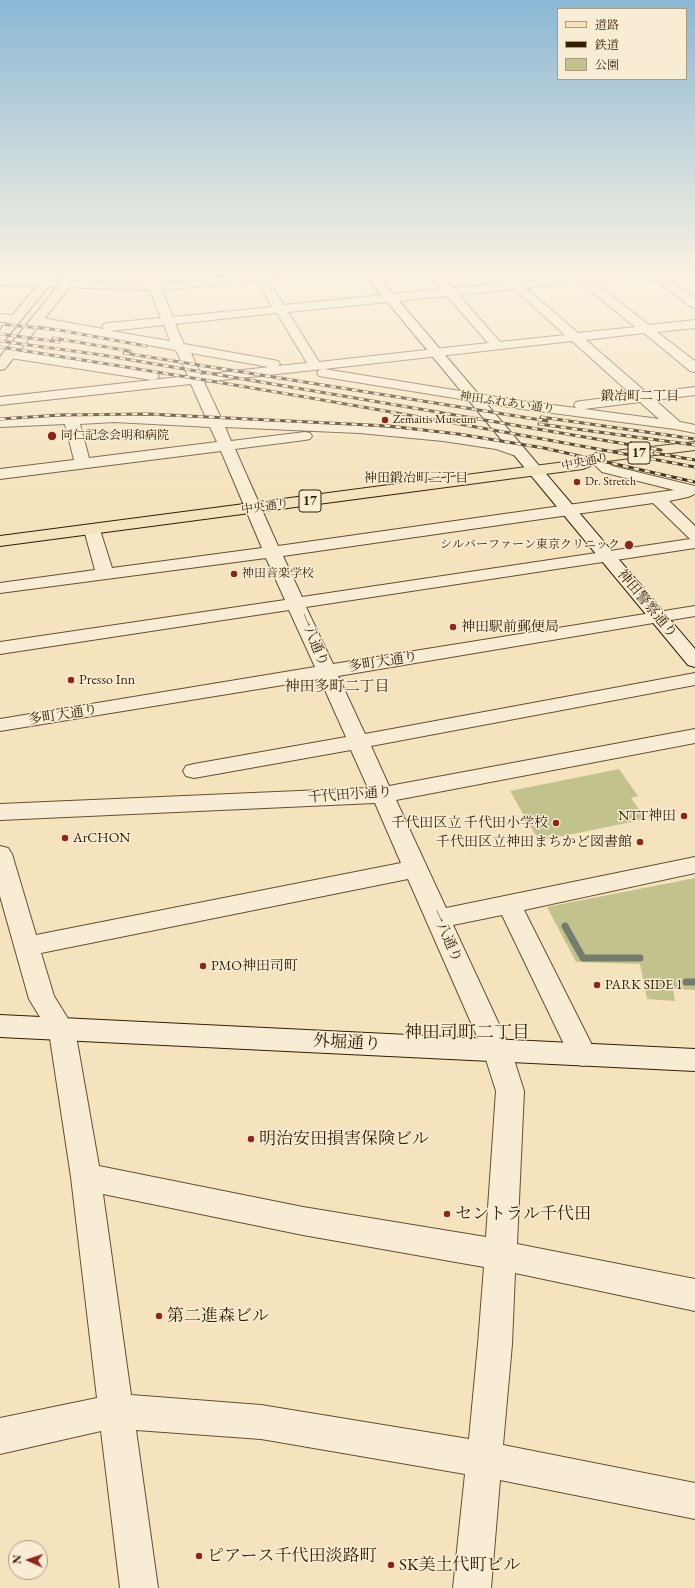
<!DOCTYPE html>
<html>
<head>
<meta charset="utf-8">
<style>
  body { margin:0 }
  #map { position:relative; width:695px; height:1588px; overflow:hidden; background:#f5e3bd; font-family:"EB Garamond","Noto Serif JP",serif }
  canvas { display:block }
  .legend { position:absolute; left:557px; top:8px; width:130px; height:72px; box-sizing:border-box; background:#f8edd4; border:1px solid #a99a80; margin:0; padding:5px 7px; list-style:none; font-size:12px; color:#331e03 }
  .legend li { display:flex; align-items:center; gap:8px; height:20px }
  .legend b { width:20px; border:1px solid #a99a80 }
  .north { position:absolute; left:8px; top:1540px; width:40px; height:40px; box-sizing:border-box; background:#f8edd4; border:1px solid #a99a80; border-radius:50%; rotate:273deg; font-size:11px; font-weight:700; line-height:16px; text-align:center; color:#331e03 }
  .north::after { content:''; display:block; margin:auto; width:14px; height:18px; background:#8f2418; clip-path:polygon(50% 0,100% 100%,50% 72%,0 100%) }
</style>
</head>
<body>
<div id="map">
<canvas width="695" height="1588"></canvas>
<ul class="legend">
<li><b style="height:5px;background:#f5e3bd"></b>道路</li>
<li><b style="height:5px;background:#331e03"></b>鉄道</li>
<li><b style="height:11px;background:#c2c28d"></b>公園</li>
</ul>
<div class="north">N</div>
</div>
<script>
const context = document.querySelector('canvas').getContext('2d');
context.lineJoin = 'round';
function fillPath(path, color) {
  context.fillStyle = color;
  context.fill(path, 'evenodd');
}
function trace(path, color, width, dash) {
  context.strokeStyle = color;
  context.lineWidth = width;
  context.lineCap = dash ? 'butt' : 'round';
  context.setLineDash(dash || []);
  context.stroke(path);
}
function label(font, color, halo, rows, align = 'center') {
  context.font = font + ' "EB Garamond","Noto Serif JP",serif';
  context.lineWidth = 3;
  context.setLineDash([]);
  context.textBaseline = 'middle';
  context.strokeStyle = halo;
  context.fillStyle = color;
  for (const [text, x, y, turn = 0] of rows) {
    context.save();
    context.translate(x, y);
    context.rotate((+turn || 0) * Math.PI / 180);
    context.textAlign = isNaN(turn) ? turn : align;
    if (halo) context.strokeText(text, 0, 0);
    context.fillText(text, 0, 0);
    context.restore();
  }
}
const green = new Path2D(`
  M 619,769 L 638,796 L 631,798 L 646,819 L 539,841 L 510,791 Z
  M 695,878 L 695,990 L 673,989 L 675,1001 L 647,999 L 640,964 L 576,962 L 547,907 Z`);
const stream = new Path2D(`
  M 565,926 L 583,958 L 640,958
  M 686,982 L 695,982`);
const street = new Path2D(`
  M 144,275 L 156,275 L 159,283 L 248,275 L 288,275 L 286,277 L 268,280 L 284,305 L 441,289 L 429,275 L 441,275 L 453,288 L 507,283 L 503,279 L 505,277 C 511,275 514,277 519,282 L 573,276 L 572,275 L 624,275 L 622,277 L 618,278 L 593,281 L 649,325 L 695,320 L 695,328 L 657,332 L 695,361 L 695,372 L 690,371 L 644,333 L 586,340 L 647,393 L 695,387 L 695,395 L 655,400 L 680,422 L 695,425 L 695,433 L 675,429 L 522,409 L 319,376 L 317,373 L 319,370 L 323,369 L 204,382 L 221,418 C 285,421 349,424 413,430 C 451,433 489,436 524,449 L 527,452 L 524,455 L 519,457 L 496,449 L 443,441 L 359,433 L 225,427 L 231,441 L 305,432 L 310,433 L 312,436 L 310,439 L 305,440 L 235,449 L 278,546 L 674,490 L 602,472 L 595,465 L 598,462 C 604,460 608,461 612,466 L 695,486 L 695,494 L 688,497 L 669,501 L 695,526 L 695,548 L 306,607 L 333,664 L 695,606 L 695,616 L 338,676 L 365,734 L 695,673 L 695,685 L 371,746 L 389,786 L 695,729 L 695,743 L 396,800 L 446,908 L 695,857 L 695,873 L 524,910 L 597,1055 L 593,1063 L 583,1066 L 573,1063 L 502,915 L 453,925 L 511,1050 L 524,1091 L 517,1244 L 695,1279 L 695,1311 L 515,1273 L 512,1344 L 503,1445 L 695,1483 L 695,1519 L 500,1480 L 491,1588 L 453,1588 L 465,1474 L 261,1439 L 136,1430 L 158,1588 L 120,1588 L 101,1431 L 0,1454 L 0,1418 L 97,1398 L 71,1177 L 49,1032 L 29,999 L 0,896 L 0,846 L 8,848 L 12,854 L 36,935 L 401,863 L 375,803 L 0,820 L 0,804 L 368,788 L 351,750 L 194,778 L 186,776 L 183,771 L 186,766 L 194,764 L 346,737 L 320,679 L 0,731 L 0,719 L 315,667 L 289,610 L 0,654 L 0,642 L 285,600 L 266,558 L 0,593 L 0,583 L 95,570 L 84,530 L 86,526 L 92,525 L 98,526 L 100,530 L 112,568 L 262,548 L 221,451 L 0,479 L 0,469 L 74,460 L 65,424 L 0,427 L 0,419 L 114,414 L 206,418 L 191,384 L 0,405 L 0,397 L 188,376 L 177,352 L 175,350 L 37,325 L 33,324 L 31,321 L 33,318 L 37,317 L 103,329 L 102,327 L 104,324 L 108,323 L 161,318 L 150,290 L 0,285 L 0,279 L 147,283 ZM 257,281 L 272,307 L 173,317 L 162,290 ZM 580,282 L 635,327 L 578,333 L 526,288 ZM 514,289 L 565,335 L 500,342 L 459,295 ZM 447,296 L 488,343 L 319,362 L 288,312 ZM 277,313 L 307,363 L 278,366 L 280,364 L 278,361 L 273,360 L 184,344 L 175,324 ZM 164,325 L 170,341 L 110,331 ZM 572,341 L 632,395 L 581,401 L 576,402 L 574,405 L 576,408 L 522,401 L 324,369 ZM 191,353 L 269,367 L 201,375 ZM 640,402 L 659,419 L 584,409 ZM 114,422 L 210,427 L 217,442 L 89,458 L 80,424 ZM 653,503 L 690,539 L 302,597 L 283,556 ZM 408,879 L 483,1050 L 496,1091 L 486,1237 L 303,1207 L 99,1166 L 75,1030 L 54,996 L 41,953 ZM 103,1194 L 303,1235 L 484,1267 L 478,1344 L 469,1439 L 261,1405 L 131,1395 Z
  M 649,275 L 662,275 L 695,298 L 695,308 L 691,307 Z
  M 0,314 L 19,316 L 21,319 L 19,322 L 0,322 Z
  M 9,350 L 152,372 L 157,373 L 159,376 L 157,379 L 152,380 L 4,357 L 2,354 L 4,351 Z`);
const secondary = new Path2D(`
  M 365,275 L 377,275 L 695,649 L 695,667 L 688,665 Z
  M 0,1015 L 695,1049 L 695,1071 L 0,1037 Z`);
const primary = new Path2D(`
  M 46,275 L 58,275 L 4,341 L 0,342 L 0,330 Z
  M 67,275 L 79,275 L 5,369 L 0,370 L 0,357 Z`);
const highway = new Path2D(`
  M 695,442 L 695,450 L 599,462 L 583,469 L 0,546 L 0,536 L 580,460 L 596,453 Z`);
const rail = new Path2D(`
  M 0,324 L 59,330 L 146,346
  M 0,334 L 59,342
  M 53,338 L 130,351
  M 0,341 L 102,355 L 661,450
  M 0,347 C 232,383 464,424 695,467
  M 124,353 L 547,421
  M 541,417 L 695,439
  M 0,419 L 60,415 L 148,414 L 389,426 L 458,434 L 544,448 L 695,482
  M 539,424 L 695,445
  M 654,453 L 695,460`);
const markers = [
  [385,420,4,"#8f2418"],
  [52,436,5,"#8f2418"],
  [577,482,4,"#8f2418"],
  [629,545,5,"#8f2418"],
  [234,574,4,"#8f2418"],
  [453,627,4,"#8f2418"],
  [71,680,4,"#8f2418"],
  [684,816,4,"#8f2418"],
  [556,823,4,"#8f2418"],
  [65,838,4,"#8f2418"],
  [640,842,4,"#8f2418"],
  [203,966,4,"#8f2418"],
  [597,985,4,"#8f2418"],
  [251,1139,4,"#8f2418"],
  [447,1214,4,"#8f2418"],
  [159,1316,4,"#8f2418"],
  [199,1556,4,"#8f2418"],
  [391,1565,4,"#8f2418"]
];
const farStreetnames = [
  ["神田ふれあい通り",507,403,8],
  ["中央通り",585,462,-12],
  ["中央通り",265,507,-8]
];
const farPoinames = [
  ["Zemaitis Museum",393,420],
  ["同仁記念会明和病院",61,436],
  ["Dr. Stretch",585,482],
  ["シルバーファーン東京クリニック",620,545,"right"],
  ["神田音楽学校",242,574]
];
const farNeighbourhoodnames = [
  ["鍛冶町二丁目",640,396],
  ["神田鍛冶町三丁目",416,478]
];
const shields = [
  [639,453,22],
  [310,501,22]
];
const shieldNames = [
  ["17",639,453],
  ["17",310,501]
];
const streetNames = [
  ["神田警察通り",647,604,50],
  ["一八通り",313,640,67],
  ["多町大通り",383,662,-9],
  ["多町大通り",63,715,-9],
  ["千代田小通り",350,795,-4],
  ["一八通り",446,936,66]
];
const poiNames = [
  ["神田駅前郵便局",461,627],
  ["Presso Inn",79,680],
  ["NTT神田",676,816,"right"],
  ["千代田区立 千代田小学校",548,823,"right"],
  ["ArCHON",73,838],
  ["千代田区立神田まちかど図書館",632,842,"right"],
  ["PMO神田司町",211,966],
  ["PARK SIDE 1",605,985]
];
const neighbourhoodNames = [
  ["神田多町二丁目",337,687]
];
const nearStreetnames = [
  ["外堀通り",347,1043,3]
];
const nearPoinames = [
  ["明治安田損害保険ビル",259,1139],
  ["セントラル千代田",455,1214],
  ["第二進森ビル",167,1316],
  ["ピアース千代田淡路町",207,1556],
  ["SK美土代町ビル",399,1565]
];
const nearNeighbourhoodnames = [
  ["神田司町二丁目",467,1033]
];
fillPath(green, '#c2c28d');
trace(stream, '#737d6e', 7);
trace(street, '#644f32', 2);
trace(secondary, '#331e03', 2);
trace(primary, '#331e03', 2);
trace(highway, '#331e03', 2);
fillPath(street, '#f8edd4');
fillPath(secondary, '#f8edd4');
fillPath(primary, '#f5e3bd');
fillPath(highway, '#f5e3bd');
trace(rail, '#331e03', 3);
trace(rail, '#f8edd4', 2, [5.5]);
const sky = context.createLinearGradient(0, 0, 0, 497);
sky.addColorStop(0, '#8ab8d4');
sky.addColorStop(0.55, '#faf2e1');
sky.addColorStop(1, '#faf2e100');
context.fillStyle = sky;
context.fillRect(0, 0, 695, 497);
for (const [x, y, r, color] of markers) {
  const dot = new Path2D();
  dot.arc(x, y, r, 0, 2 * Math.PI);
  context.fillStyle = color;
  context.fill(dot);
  trace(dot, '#f8edd4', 1.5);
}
label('12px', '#331e03', '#f8edd4', farStreetnames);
label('12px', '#331e03', '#f8edd4', farPoinames, 'left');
label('13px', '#331e03', '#f8edd4', farNeighbourhoodnames);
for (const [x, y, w] of shields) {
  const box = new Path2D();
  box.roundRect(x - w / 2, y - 11, w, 22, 3);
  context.fillStyle = '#f8edd4';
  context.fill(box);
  trace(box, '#331e03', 1);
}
label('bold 13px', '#331e03', null, shieldNames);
label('14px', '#331e03', '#f8edd4', streetNames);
label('14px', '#331e03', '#f8edd4', poiNames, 'left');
label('15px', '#331e03', '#f8edd4', neighbourhoodNames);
label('17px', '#331e03', '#f8edd4', nearStreetnames);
label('17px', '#331e03', '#f8edd4', nearPoinames, 'left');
label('18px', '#331e03', '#f8edd4', nearNeighbourhoodnames);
</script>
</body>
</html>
